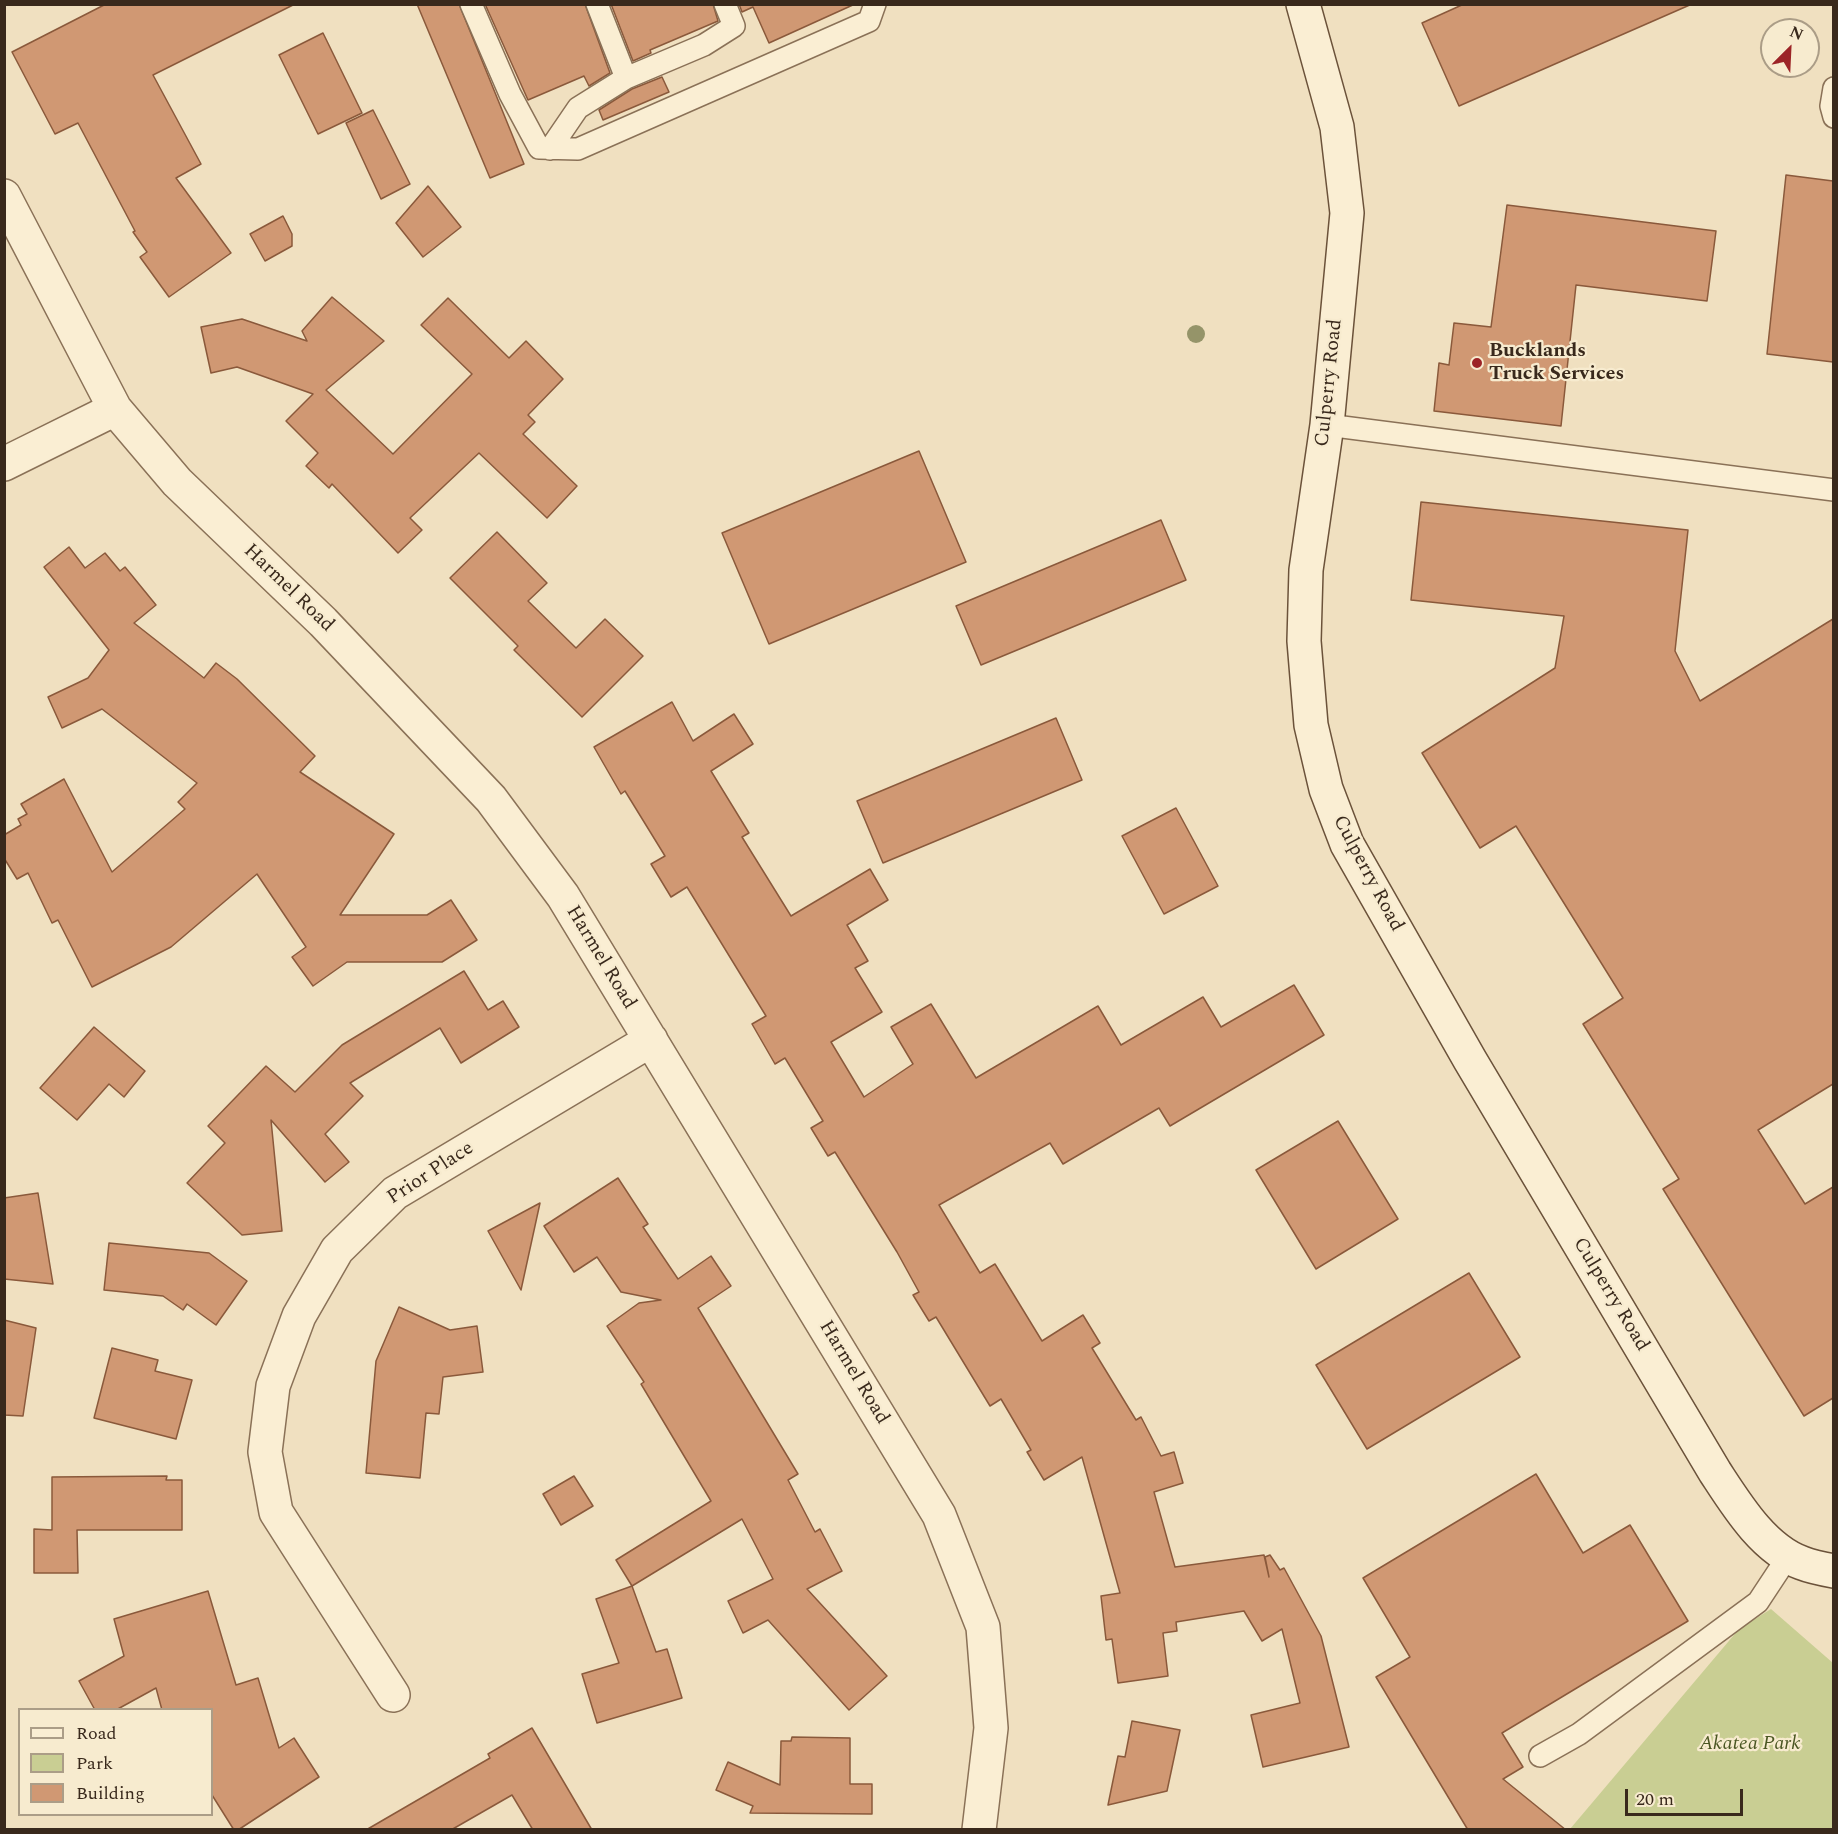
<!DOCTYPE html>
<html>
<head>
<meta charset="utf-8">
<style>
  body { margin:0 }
  #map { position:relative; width:1838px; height:1834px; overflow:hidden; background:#f0e0c0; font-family:Spectral,serif }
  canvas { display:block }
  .frame { position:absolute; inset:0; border:6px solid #39291c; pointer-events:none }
  .legend { position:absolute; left:18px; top:1708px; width:195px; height:108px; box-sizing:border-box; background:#f7ebcf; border:2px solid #ab9d87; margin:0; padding:8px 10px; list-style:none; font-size:18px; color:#39291c }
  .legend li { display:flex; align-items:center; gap:12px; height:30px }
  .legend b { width:30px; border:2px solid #ab9d87 }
  .north { position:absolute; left:1760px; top:18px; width:60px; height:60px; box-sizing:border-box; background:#f7ebcf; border:2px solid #ab9d87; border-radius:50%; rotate:24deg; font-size:16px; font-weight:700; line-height:24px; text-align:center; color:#39291c }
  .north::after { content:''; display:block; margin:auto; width:21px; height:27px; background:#9c2427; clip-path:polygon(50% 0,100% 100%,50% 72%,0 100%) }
  .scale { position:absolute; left:1625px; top:1789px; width:118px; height:27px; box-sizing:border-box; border:3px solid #39291c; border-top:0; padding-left:8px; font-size:18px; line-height:21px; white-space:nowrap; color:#39291c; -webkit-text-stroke:4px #f7ebcf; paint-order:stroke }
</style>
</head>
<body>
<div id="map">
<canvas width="1838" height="1834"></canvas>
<div class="frame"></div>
<ul class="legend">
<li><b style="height:8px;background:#faeed3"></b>Road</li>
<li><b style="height:16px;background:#c9ce93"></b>Park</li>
<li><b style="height:16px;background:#d09873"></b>Building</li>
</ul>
<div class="north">N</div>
<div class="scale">20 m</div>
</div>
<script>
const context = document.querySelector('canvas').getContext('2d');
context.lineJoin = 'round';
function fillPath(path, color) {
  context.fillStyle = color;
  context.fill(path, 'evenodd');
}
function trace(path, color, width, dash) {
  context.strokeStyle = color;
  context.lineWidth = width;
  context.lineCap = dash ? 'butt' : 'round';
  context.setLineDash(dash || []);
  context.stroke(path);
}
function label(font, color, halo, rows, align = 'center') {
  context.font = font + ' Spectral,serif';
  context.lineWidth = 4.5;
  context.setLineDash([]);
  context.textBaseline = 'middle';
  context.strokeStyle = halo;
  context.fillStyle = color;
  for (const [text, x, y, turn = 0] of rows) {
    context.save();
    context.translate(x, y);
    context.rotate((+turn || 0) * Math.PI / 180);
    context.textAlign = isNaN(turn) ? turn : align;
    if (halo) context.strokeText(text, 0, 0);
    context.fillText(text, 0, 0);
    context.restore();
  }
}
const green = new Path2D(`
  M 1771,1609 L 1833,1663 L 1833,1829 L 1570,1829 L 1739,1629 Z`);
const building = new Path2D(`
  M 106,4 L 295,4 L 153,75 L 201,164 L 176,178 L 231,253 L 169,297 L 140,257 L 147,252 L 133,232 L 135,231 L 78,123 L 55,134 L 12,52 Z
  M 417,4 L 459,4 L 524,164 L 490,178 Z
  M 485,4 L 585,4 L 610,73 L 589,86 L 584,76 L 528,100 Z
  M 611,4 L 713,4 L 718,21 L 650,50 L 651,53 L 633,61 Z
  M 739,4 L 855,4 L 769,43 L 753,7 L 742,12 Z
  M 1464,4 L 1692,4 L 1459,106 L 1422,23 Z
  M 323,33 L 362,113 L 318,134 L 279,55 Z
  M 662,77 L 669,92 L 603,120 L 599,110 L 632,89 Z
  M 373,110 L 410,184 L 381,199 L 346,123 Z
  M 1786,175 L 1833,181 L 1833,362 L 1767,354 Z
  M 428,186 L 461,227 L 423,257 L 396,223 Z
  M 1507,205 L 1716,231 L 1707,301 L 1576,285 L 1561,426 L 1434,411 L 1439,363 L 1449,365 L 1454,323 L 1491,327 Z
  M 283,216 L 292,234 L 292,246 L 265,261 L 250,234 Z
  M 332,297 L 384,341 L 326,390 L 393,454 L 472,374 L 421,325 L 448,298 L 509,358 L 526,341 L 563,379 L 528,415 L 535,422 L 523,434 L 577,486 L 547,518 L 479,453 L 410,518 L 422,530 L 398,553 L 332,484 L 329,488 L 306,466 L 318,453 L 286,421 L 313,394 L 237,367 L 211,373 L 201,327 L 242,319 L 307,341 L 302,331 Z
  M 919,451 L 966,562 L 769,644 L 722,533 Z
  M 1421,502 L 1688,530 L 1675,651 L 1700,701 L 1833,619 L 1833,1084 L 1758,1130 L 1805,1204 L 1833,1187 L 1833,1398 L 1804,1416 L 1663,1189 L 1679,1179 L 1583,1024 L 1623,998 L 1516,826 L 1480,848 L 1422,753 L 1555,668 L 1564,616 L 1411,600 Z
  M 1161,520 L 1186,580 L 981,665 L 956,606 Z
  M 497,532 L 547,583 L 528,601 L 576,648 L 605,619 L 643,656 L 582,717 L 514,650 L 518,646 L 450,578 Z
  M 69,547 L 85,568 L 105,553 L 120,571 L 125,567 L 156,605 L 134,623 L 204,678 L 216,663 L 237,679 L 315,756 L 300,772 L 394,834 L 340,915 L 427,915 L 451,900 L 477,940 L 442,962 L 347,962 L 313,986 L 292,957 L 306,947 L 257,874 L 171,947 L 92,987 L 58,920 L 52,923 L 28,873 L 17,879 L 4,858 L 4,835 L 21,825 L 18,819 L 27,814 L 21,804 L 64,779 L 112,872 L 185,809 L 178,802 L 197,783 L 102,709 L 62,728 L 48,697 L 88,678 L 109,650 L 44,567 Z
  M 672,702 L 693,741 L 734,714 L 753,744 L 711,771 L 749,833 L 742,837 L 791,916 L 870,869 L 888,900 L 847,925 L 868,961 L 855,968 L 882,1012 L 831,1042 L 864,1097 L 913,1064 L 891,1027 L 931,1004 L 976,1078 L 1098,1006 L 1121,1045 L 1203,997 L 1221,1027 L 1294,985 L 1324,1035 L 1170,1126 L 1159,1108 L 1063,1164 L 1050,1143 L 939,1205 L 980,1273 L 995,1264 L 1042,1341 L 1083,1315 L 1100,1343 L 1092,1348 L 1136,1420 L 1141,1417 L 1161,1456 L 1174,1452 L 1183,1483 L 1154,1492 L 1175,1567 L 1264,1555 L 1269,1577 L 1265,1557 L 1270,1555 L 1280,1570 L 1284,1568 L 1321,1636 L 1349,1747 L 1263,1767 L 1251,1715 L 1300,1703 L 1282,1629 L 1262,1641 L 1244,1611 L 1176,1622 L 1177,1631 L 1163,1633 L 1168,1676 L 1118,1683 L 1112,1639 L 1106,1640 L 1101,1596 L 1120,1593 L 1082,1457 L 1044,1480 L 1027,1452 L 1031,1450 L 1001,1399 L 990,1406 L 936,1317 L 929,1321 L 913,1295 L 919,1292 L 897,1252 L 835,1152 L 828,1156 L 811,1128 L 823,1121 L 785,1058 L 775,1064 L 752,1024 L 766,1016 L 687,887 L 671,897 L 651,864 L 665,856 L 625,791 L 621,794 L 594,747 Z
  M 1056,718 L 1082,780 L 883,863 L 857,801 Z
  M 1176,808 L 1218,886 L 1164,914 L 1122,836 Z
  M 464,971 L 488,1010 L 503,1001 L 519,1027 L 461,1063 L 440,1028 L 350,1083 L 363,1096 L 325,1134 L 349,1162 L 325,1182 L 271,1120 L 282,1231 L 242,1235 L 187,1183 L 225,1143 L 208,1126 L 266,1066 L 295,1092 L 342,1045 Z
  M 94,1027 L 145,1071 L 124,1097 L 109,1084 L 77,1120 L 40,1088 Z
  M 1338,1121 L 1398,1219 L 1316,1269 L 1256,1170 Z
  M 618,1178 L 648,1224 L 643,1227 L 678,1279 L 711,1256 L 731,1286 L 698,1308 L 798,1474 L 788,1480 L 815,1532 L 820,1529 L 842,1571 L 807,1589 L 887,1676 L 849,1710 L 768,1620 L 743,1633 L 728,1601 L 773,1579 L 742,1519 L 632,1586 L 656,1652 L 667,1649 L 682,1698 L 597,1723 L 582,1674 L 619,1663 L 596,1599 L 632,1586 L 616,1560 L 711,1501 L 641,1384 L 644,1382 L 607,1326 L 639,1303 L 661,1300 L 621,1292 L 597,1257 L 574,1272 L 544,1226 Z
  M 38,1193 L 53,1284 L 4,1279 L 4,1198 Z
  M 540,1203 L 521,1290 L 488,1231 Z
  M 109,1243 L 209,1253 L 247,1281 L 216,1325 L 187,1304 L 183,1310 L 163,1296 L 104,1290 Z
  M 1469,1273 L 1520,1357 L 1367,1449 L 1316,1365 Z
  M 399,1307 L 450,1330 L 477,1326 L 483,1372 L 443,1377 L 439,1414 L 426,1413 L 420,1478 L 366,1473 L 376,1361 Z
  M 4,1320 L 36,1328 L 23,1416 L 4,1415 Z
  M 112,1348 L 158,1360 L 155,1371 L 192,1380 L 176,1439 L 94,1418 Z
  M 1536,1474 L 1583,1553 L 1630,1525 L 1688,1621 L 1502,1733 L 1523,1767 L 1503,1779 L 1566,1830 L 1468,1830 L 1376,1677 L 1410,1657 L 1363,1578 Z
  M 167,1476 L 166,1480 L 182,1480 L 182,1530 L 77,1530 L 78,1573 L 34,1573 L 34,1529 L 52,1530 L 52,1477 Z
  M 574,1476 L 593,1506 L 561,1525 L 543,1494 Z
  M 208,1591 L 236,1685 L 258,1678 L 279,1748 L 294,1738 L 319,1777 L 238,1830 L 234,1830 L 212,1795 L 212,1710 L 162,1710 L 156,1688 L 116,1710 L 95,1710 L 79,1681 L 124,1656 L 114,1619 Z
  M 1132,1721 L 1180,1730 L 1167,1791 L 1108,1805 L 1118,1756 L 1125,1757 Z
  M 532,1728 L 592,1830 L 533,1830 L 512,1795 L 451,1830 L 366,1830 L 490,1758 L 488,1754 Z
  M 792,1737 L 850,1738 L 850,1784 L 872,1784 L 872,1814 L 750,1813 L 753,1806 L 716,1790 L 728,1762 L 780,1785 L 781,1741 L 791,1741 Z`);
const lane = new Path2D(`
  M 471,4 L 510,94 L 539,148 L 578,149 L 869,21 L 875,4
  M 597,4 L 626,78
  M 1834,88 L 1831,106 L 1834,117
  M 550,149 L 578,108 L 626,78 L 704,45 L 734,26 L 725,4
  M 1327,425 L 1834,490
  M 1540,1756 L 1579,1734 L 1758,1602 L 1789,1555`);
const street = new Path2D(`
  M 4,196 L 115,409 L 177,482 L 323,622 L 491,799 L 563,896 L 939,1515 L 983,1627 L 991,1728 L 979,1830
  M 4,464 L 115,409
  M 393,1695 L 276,1512 L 265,1452 L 273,1386 L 299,1316 L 337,1250 L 395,1193 L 651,1040`);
const secondary = new Path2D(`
  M 1303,4 L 1337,127 L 1347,213 L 1327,425 L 1306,570 L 1304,641 L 1311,725 L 1326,789 L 1347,844 L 1470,1060 L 1715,1472 C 1736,1504 1763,1549 1802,1563 C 1812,1567 1823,1569 1834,1571`);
const trees = [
  [1196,334]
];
const markers = [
  [1477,363,6,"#9c2427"]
];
const poiNames = [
  ["Bucklands",1489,352],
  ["Truck Services",1489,375]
];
const streetNames = [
  ["Culperry Road",1330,383,-84],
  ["Harmel Road",288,589,44],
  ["Culperry Road",1367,874,62],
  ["Harmel Road",600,958,59],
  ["Prior Place",431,1174,-33],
  ["Culperry Road",1610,1295,59],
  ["Harmel Road",853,1373,59]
];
const parkNames = [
  ["Akatea Park",1750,1745]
];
fillPath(green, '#c9ce93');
fillPath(building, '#d09873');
trace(building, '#8a593b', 1.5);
trace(lane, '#8a7157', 24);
trace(street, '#8a7157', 36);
trace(secondary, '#6b523a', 36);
trace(lane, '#faeed3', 21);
trace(street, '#faeed3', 33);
trace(secondary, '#faeed3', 33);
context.fillStyle = '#959469';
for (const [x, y] of trees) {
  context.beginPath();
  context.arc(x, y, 9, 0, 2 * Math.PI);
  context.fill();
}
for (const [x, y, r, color] of markers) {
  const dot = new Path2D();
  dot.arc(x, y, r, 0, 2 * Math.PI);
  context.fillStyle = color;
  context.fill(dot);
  trace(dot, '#f7ebcf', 2);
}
label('bold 20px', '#39291c', '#f7ebcf', poiNames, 'left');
label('20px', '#39291c', '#f7ebcf', streetNames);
label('italic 20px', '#4a5622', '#f7ebcf', parkNames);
</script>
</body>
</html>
